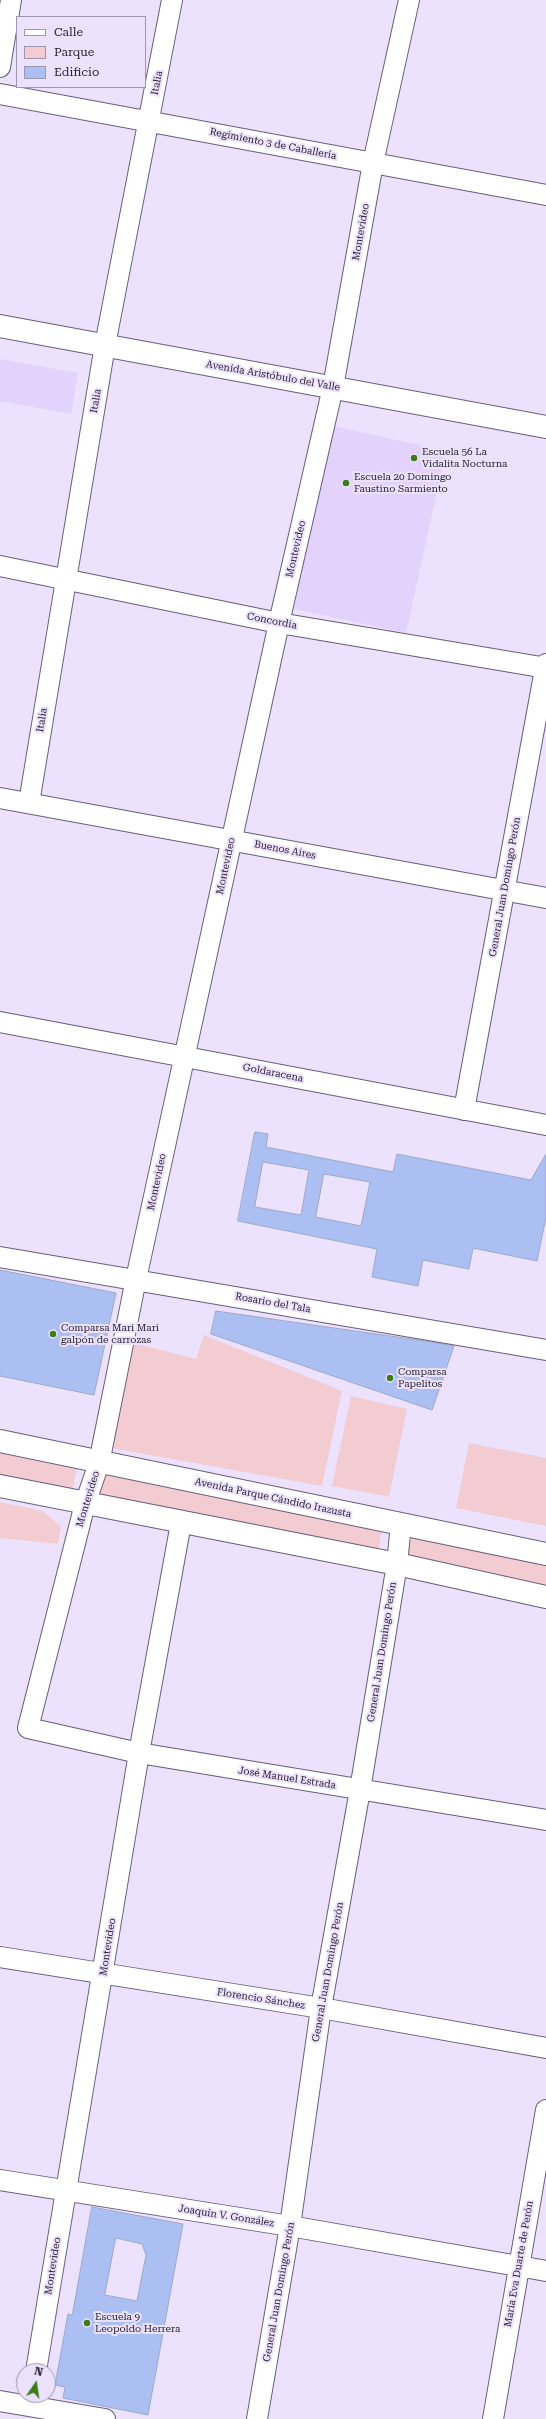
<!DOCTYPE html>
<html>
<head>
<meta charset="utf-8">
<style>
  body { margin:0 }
  #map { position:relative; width:546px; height:2419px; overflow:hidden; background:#ece2fe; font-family:"Roboto Serif",serif }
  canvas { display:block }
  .legend { position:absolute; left:16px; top:16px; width:130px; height:72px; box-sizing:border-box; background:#ece2fe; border:1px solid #9e96ac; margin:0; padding:5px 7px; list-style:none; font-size:12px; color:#282330 }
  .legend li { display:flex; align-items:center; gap:8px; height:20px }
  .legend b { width:20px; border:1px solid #9e96ac }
  .north { position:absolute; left:16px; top:2363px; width:40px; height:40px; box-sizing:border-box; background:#ece2fe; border:1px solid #9e96ac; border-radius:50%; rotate:13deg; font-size:11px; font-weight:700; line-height:16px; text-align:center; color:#282330 }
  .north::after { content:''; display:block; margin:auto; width:14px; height:18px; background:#3f7c18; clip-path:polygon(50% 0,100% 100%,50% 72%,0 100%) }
</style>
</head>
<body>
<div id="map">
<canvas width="546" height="2419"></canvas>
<ul class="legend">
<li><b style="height:5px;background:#fff"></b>Calle</li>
<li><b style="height:11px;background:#f3ccd1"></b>Parque</li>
<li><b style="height:11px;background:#acbff3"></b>Edificio</li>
</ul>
<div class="north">N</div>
</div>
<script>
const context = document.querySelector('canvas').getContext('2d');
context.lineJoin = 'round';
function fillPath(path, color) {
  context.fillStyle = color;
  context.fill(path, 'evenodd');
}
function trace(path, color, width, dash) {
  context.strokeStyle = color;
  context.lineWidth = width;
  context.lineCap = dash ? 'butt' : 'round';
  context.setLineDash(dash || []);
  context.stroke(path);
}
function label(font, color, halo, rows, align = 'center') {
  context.font = font + ' "Roboto Serif",serif';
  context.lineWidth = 4;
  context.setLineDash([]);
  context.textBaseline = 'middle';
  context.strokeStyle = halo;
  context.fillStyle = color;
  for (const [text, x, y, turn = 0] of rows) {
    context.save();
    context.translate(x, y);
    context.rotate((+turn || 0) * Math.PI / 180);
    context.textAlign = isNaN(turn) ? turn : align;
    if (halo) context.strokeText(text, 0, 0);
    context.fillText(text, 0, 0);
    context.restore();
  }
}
const built = new Path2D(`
  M 0,359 L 78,373 L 71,414 L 0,401 Z
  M 334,426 L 446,451 L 406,633 L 294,609 Z`);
const green = new Path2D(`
  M 204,1335 L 342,1391 L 322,1486 L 111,1448 L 133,1343 L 196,1359 Z
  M 351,1396 L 407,1409 L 389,1497 L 332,1486 Z
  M 469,1443 L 546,1458 L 546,1526 L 456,1508 Z
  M 0,1453 L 77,1469 L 71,1495 L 0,1481 Z
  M 105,1475 L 382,1528 L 378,1555 L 99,1500 Z
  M 0,1502 L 43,1511 L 61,1527 L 58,1544 L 0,1538 Z
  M 412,1535 L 546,1564 L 546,1591 L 406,1559 Z`);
const building = new Path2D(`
  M 255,1132 L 268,1134 L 266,1147 L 393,1172 L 397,1154 L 531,1180 L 546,1154 L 546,1217 L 537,1261 L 473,1248 L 469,1269 L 423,1260 L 418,1286 L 372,1277 L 377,1249 L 238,1221 ZM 263,1162 L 309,1170 L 301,1215 L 255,1207 ZM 324,1174 L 370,1182 L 361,1226 L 316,1217 Z
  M 0,1270 L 116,1293 L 94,1395 L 0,1376 Z
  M 216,1311 L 432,1342 L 454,1346 L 432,1410 L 211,1334 Z
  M 92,2207 L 183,2224 L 148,2415 L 63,2398 L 65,2387 L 55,2385 L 68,2314 L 72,2315 ZM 116,2238 L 142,2244 L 146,2255 L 137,2301 L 105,2295 Z`);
const minor = new Path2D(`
  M 409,0 L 373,163 L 333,387 L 279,623 L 136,1279 L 99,1463 L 85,1504 L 28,1728 L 139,1753 L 546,1820
  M 0,67 L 11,0
  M 0,94 L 546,195
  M 0,566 L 279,623 L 546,668
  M 0,798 L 546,898
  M 29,803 L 105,345 L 172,0
  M 0,1022 L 546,1125
  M 464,1110 L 546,664
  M 0,1257 L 546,1350
  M 0,1957 L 321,2008 L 546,2048
  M 0,2180 L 290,2226 L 546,2271
  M 36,2371 L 139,1753 L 181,1523
  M 0,2401 L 105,2419
  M 257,2419 L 290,2226 L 321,2008 L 360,1790 L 397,1564 L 401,1524
  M 493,2419 L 546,2110`);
const secondary = new Path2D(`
  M 0,326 L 546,427
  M 0,1441 L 546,1554
  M 0,1486 L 397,1564 L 546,1597`);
const markers = [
  [414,458,4,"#3f7c18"],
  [346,483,4,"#3f7c18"],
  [53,1334,4,"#3f7c18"],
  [390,1378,4,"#3f7c18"],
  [87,2323,4,"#3f7c18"]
];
const streetNames = [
  ["Italia",157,83,-79],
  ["Regimiento 3 de Caballería",273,144,11],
  ["Montevideo",361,232,-80],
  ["Avenida Aristóbulo del Valle",273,376,10],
  ["Italia",96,401,-80],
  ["Montevideo",296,549,-77],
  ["Concordia",272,621,11],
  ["Italia",42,720,-81],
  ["Buenos Aires",285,850,11],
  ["Montevideo",226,866,-78],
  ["General Juan Domingo Perón",505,887,-80],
  ["Goldaracena",273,1073,11],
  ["Montevideo",157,1182,-78],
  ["Rosario del Tala",273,1303,10],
  ["Avenida Parque Cándido Irazusta",273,1498,12],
  ["Montevideo",88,1499,-73],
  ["General Juan Domingo Perón",382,1652,-81],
  ["José Manuel Estrada",287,1778,9],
  ["Montevideo",108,1947,-81],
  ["General Juan Domingo Perón",328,1972,-80],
  ["Florencio Sánchez",261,1999,9],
  ["Joaquín V. González",226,2216,9],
  ["María Eva Duarte de Perón",519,2264,-80],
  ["Montevideo",53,2266,-81],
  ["General Juan Domingo Perón",279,2292,-80]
];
const poiNames = [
  ["Escuela 56 La",422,452],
  ["Vidalita Nocturna",422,464],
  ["Escuela 20 Domingo",354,477],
  ["Faustino Sarmiento",354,489],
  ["Comparsa Mari Mari",61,1328],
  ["galpón de carrozas",61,1340],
  ["Comparsa",398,1372],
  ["Papelitos",398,1384],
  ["Escuela 9",95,2317],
  ["Leopoldo Herrera",95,2329]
];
fillPath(built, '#e2d2fc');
fillPath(green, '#f3ccd1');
fillPath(building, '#acbff3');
trace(building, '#9ca8c9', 1);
trace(minor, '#685c7a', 22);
trace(secondary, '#685c7a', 24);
trace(minor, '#fff', 20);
trace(secondary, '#fff', 22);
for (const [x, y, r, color] of markers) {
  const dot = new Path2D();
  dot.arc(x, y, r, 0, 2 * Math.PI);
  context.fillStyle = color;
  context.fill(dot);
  trace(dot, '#ece2fe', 1.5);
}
label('10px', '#282330', '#ece2fe', streetNames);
label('10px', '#282330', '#ece2fe', poiNames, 'left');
</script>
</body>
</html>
